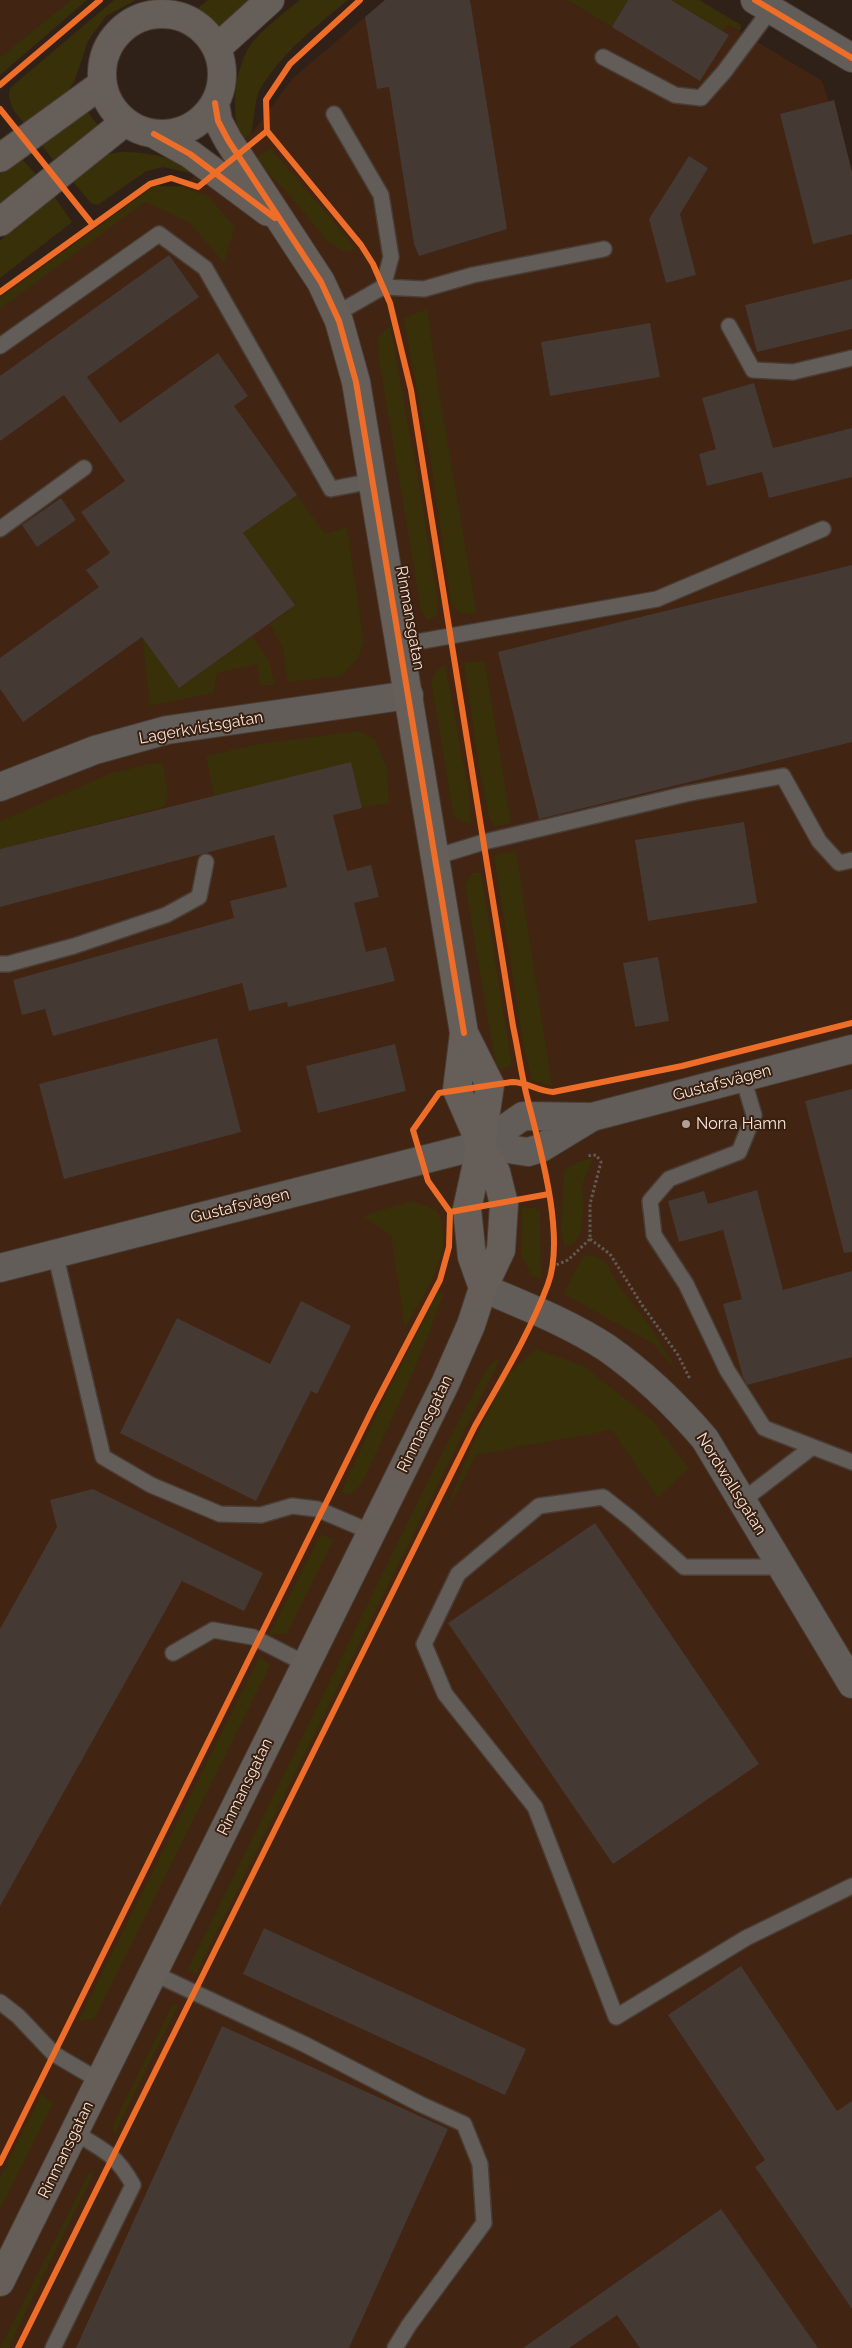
<!DOCTYPE html>
<html>
<head>
<meta charset="utf-8">
<style>
  body { margin:0 }
  canvas { display:block; background:#2f2118 }
</style>
</head>
<body>
<canvas width="852" height="2348"></canvas>
<script>
const context = document.querySelector('canvas').getContext('2d');
context.lineJoin = 'round';
function fillPath(path, color) {
  context.fillStyle = color;
  context.fill(path, 'evenodd');
}
function trace(path, color, width, dash) {
  context.strokeStyle = color;
  context.lineWidth = width;
  context.lineCap = dash ? 'butt' : 'round';
  context.setLineDash(dash || []);
  context.stroke(path);
}
function label(font, color, halo, rows, align = 'center') {
  context.font = font + ' Raleway,sans-serif';
  context.lineWidth = 4;
  context.setLineDash([]);
  context.textBaseline = 'middle';
  context.strokeStyle = halo;
  context.fillStyle = color;
  for (const [text, x, y, turn = 0] of rows) {
    context.save();
    context.translate(x, y);
    context.rotate((+turn || 0) * Math.PI / 180);
    context.textAlign = isNaN(turn) ? turn : align;
    if (halo) context.strokeText(text, 0, 0);
    context.fillText(text, 0, 0);
    context.restore();
  }
}
const built = new Path2D(`
  M 0,0 L 71,0 L 0,57 Z
  M 385,0 L 567,0 L 612,27 L 628,0 L 671,0 L 722,31 L 729,25 L 822,81 L 852,172 L 852,2348 L 0,2348 L 0,295 L 154,186 L 182,186 L 240,140 L 251,135 L 292,79 Z`);
const green = new Path2D(`
  M 71,0 L 87,0 L 0,75 L 0,57 Z
  M 114,0 L 136,0 L 106,16 L 88,41 L 74,82 L 57,107 L 32,130 C 19,118 6,106 10,88 Z
  M 208,0 L 250,0 L 221,26 L 211,21 L 198,8 Z
  M 300,0 L 348,0 C 317,25 281,54 260,89 C 254,101 254,122 251,135 L 240,140 C 232,109 233,76 249,47 C 258,33 286,11 300,0 Z
  M 567,0 L 628,0 L 612,27 Z
  M 671,0 L 699,0 L 741,25 L 740,31 L 729,25 L 722,31 Z
  M 86,110 L 100,128 L 57,165 L 40,143 Z
  M 270,148 L 329,216 L 356,250 L 343,251 L 327,241 L 292,198 L 255,159 Z
  M 120,152 C 147,152 169,156 194,169 L 191,173 L 163,167 L 146,171 L 98,205 L 91,203 L 69,177 L 100,156 Z
  M 22,159 L 40,179 L 0,208 L 0,174 Z
  M 154,186 L 182,187 L 208,196 L 235,227 L 224,263 L 190,223 L 145,202 L 0,309 L 0,298 Z
  M 51,192 L 72,222 L 0,278 L 0,241 Z
  M 427,309 L 441,405 L 477,613 L 461,614 L 451,603 L 430,456 L 403,318 Z
  M 390,326 L 419,483 L 438,603 L 437,616 L 427,620 L 421,610 L 379,361 L 377,337 Z
  M 297,495 L 325,534 L 347,527 L 364,642 L 358,658 L 342,676 L 288,682 L 283,649 L 270,624 L 295,605 L 261,558 L 231,580 L 213,555 Z
  M 252,636 L 269,660 L 275,685 L 260,685 L 257,664 L 217,673 L 213,693 L 150,706 L 142,637 L 179,688 Z
  M 485,661 L 511,824 L 494,826 L 489,817 L 479,768 L 464,663 Z
  M 445,664 L 470,799 L 471,823 L 461,822 L 453,814 L 431,681 L 436,670 Z
  M 359,731 L 376,740 L 387,769 L 389,803 L 362,808 L 351,763 L 214,796 L 206,756 L 259,744 Z
  M 153,763 L 163,764 L 168,795 L 164,807 L 0,849 L 0,821 L 112,773 Z
  M 516,851 L 552,1086 L 532,1080 L 524,1049 L 494,855 Z
  M 472,873 L 481,873 L 512,1065 L 502,1069 L 496,1066 L 465,885 Z
  M 593,1158 L 582,1186 L 584,1207 L 581,1231 L 576,1242 L 564,1247 L 561,1231 L 564,1170 L 577,1162 Z
  M 410,1201 L 437,1210 C 458,1247 423,1296 405,1328 L 391,1236 L 363,1216 Z
  M 522,1207 L 540,1209 L 541,1279 L 532,1276 L 521,1254 Z
  M 593,1255 L 605,1261 L 618,1284 L 652,1329 L 677,1370 L 653,1344 L 564,1294 L 576,1268 L 584,1256 Z
  M 438,1292 L 443,1294 C 421,1360 391,1422 361,1485 L 350,1495 L 341,1492 L 385,1397 Z
  M 536,1349 L 584,1366 L 652,1420 L 689,1468 L 658,1498 L 612,1430 L 476,1455 L 442,1520 L 470,1450 L 506,1376 Z
  M 501,1357 L 196,1974 L 188,1969 L 432,1473 L 478,1384 L 491,1363 Z
  M 321,1534 L 334,1539 L 287,1633 L 269,1635 Z
  M 260,1656 L 270,1665 L 95,2018 L 78,2022 Z
  M 172,2005 L 178,2005 L 114,2135 L 113,2125 Z
  M 42,2094 L 53,2104 L 0,2210 L 0,2178 Z
  M 95,2171 L 8,2348 L 0,2348 L 88,2174 Z`);
const building = new Path2D(`
  M 385,0 L 470,0 L 507,229 L 419,256 L 414,244 L 389,87 L 377,89 L 365,17 Z
  M 628,0 L 671,0 L 729,35 L 700,81 L 612,27 Z
  M 834,100 L 852,172 L 852,234 L 813,244 L 780,114 Z
  M 689,156 L 708,168 L 680,214 L 696,275 L 666,283 L 649,219 Z
  M 169,255 L 199,297 L 87,377 L 120,423 L 218,353 L 248,396 L 234,406 L 297,495 L 243,533 L 295,605 L 179,688 L 142,637 L 23,722 L 0,689 L 0,658 L 99,587 L 86,570 L 110,553 L 81,512 L 125,481 L 64,395 L 0,441 L 0,376 Z
  M 852,279 L 852,329 L 757,352 L 745,305 Z
  M 650,323 L 660,377 L 550,396 L 541,342 Z
  M 754,383 L 773,448 L 852,428 L 852,477 L 769,498 L 762,472 L 707,486 L 699,454 L 716,449 L 702,398 Z
  M 61,498 L 76,520 L 37,547 L 22,525 Z
  M 852,565 L 852,742 L 539,819 L 498,652 Z
  M 351,762 L 362,808 L 333,815 L 347,871 L 371,865 L 379,897 L 354,903 L 366,952 L 386,947 L 395,981 L 288,1007 L 287,1002 L 249,1011 L 242,983 L 53,1036 L 45,1009 L 22,1015 L 13,980 L 234,918 L 230,901 L 287,887 L 274,835 L 0,907 L 0,849 Z
  M 744,822 L 757,903 L 648,921 L 635,840 Z
  M 658,957 L 669,1021 L 635,1027 L 623,963 Z
  M 217,1038 L 241,1132 L 64,1179 L 39,1084 Z
  M 395,1044 L 406,1091 L 318,1113 L 306,1066 Z
  M 852,1089 L 852,1252 L 844,1253 L 805,1101 Z
  M 757,1190 L 783,1290 L 852,1271 L 852,1357 L 747,1385 L 743,1377 L 723,1304 L 742,1299 L 723,1230 L 679,1242 L 668,1201 L 704,1191 L 708,1204 Z
  M 301,1301 L 351,1326 L 317,1394 L 311,1391 L 256,1501 L 120,1433 L 177,1318 L 270,1364 Z
  M 93,1489 L 263,1573 L 244,1611 L 182,1581 L 0,1906 L 0,1629 L 57,1527 L 50,1500 Z
  M 595,1523 L 759,1764 L 613,1864 L 448,1623 Z
  M 264,1928 L 526,2049 L 505,2095 L 243,1974 Z
  M 741,1966 L 837,2111 L 852,2101 L 852,2309 L 755,2167 L 765,2160 L 668,2015 Z
  M 222,2026 L 448,2129 L 349,2348 L 76,2348 Z
  M 721,2209 L 818,2348 L 640,2348 L 617,2315 L 569,2348 L 523,2348 Z`);
const path = new Path2D(`
  M 590,1239 L 610,1254 L 642,1305 L 678,1355 L 690,1379
  M 552,1267 L 568,1260 L 590,1239 L 590,1204 L 601,1162 L 596,1155 L 586,1156`);
const lane = new Path2D(`
  M 603,57 L 675,95 L 701,98 L 724,72 L 771,9
  M 334,114 L 381,195 L 391,257 L 383,287 L 336,314
  M 383,287 L 424,289 L 473,275 L 604,249
  M 729,326 L 753,370 L 793,372 L 852,358
  M 0,346 L 159,234 L 205,268 L 331,489 L 373,481
  M 0,529 L 84,468
  M 400,645 L 657,599 L 823,529
  M 435,857 L 484,842 L 686,794 L 783,776 L 819,841 L 839,863 L 852,860
  M 0,964 L 8,964 L 74,946 L 166,915 L 199,897 L 206,862
  M 743,1078 L 754,1115 L 739,1152 L 669,1179 L 650,1201 L 654,1235 L 686,1284 L 727,1370 L 764,1428 L 852,1462
  M 55,1253 L 103,1457 L 151,1485 L 220,1514 L 261,1515 L 292,1506 L 317,1509 L 371,1532
  M 742,1501 L 811,1448
  M 782,1567 L 684,1567 L 631,1519 L 603,1497 L 539,1506 L 458,1574 L 424,1644 L 445,1694 L 535,1807 L 616,2017 L 746,1938 L 852,1886
  M 173,1653 L 213,1630 L 253,1637 L 306,1664
  M 153,1973 L 304,2044 L 420,2104 L 464,2124 L 480,2164 L 484,2223 L 409,2325 L 395,2348
  M 0,2002 L 18,2016 L 54,2054 L 100,2081
  M 53,2348 L 133,2185 C 116,2154 103,2150 74,2132`);
const street = new Path2D(`
  M 755,0 L 852,58
  M 0,787 L 95,750 L 167,730 L 409,695
  M 481,1145 L 528,1152 L 541,1148 L 592,1117
  M 0,1268 L 481,1145 L 523,1116 L 592,1117 L 852,1049
  M 483,1288 C 525,1306 569,1323 607,1348 C 644,1374 676,1405 705,1439 L 852,1684`);
const secondary = new Path2D(`
  M102 74a60 60 0 1 1 120 0a60 60 0 1 1-120 0Z
  M 217,48 L 270,0
  M 154,134 L 190,154 L 268,212
  M 0,158 L 102,84
  M 0,222 L 125,122
  M 464,1033 L 490,1085 L 481,1145 L 467,1209 L 472,1257 L 483,1288
  M 0,2282 L 445,1384 L 471,1325 L 483,1288 L 501,1250 L 504,1204 L 496,1172 L 481,1145 L 457,1090 L 464,1033 L 356,382 L 339,321 L 321,282 L 228,140 L 218,121 L 215,103`);
const cycleway = new Path2D(`
  M 755,0 L 852,58
  M 0,85 L 100,0
  M 215,103 L 218,121 L 228,140 L 321,282 L 339,321 L 356,382 L 464,1033
  M 0,109 L 93,225
  M 154,134 L 190,154 L 275,218
  M 0,292 L 150,184 L 171,178 L 198,187 L 267,131
  M 450,1212 L 549,1194
  M 0,2163 L 372,1410 L 440,1280 L 449,1247 L 450,1212 L 428,1181 L 413,1130 L 439,1093 L 512,1082 C 528,1082 536,1091 553,1092 L 682,1066 L 852,1023
  M 18,2348 L 475,1426 C 501,1380 530,1333 548,1284 C 566,1236 539,1145 527,1097 C 521,1073 518,1049 513,1026 L 411,390 L 390,303 L 373,264 L 361,245 L 267,131 L 266,100 L 290,64 L 360,0`);
const markers = [
  [686,1124,5,"#b09f95"]
];
const streetNames = [
  ["Rinmansgatan",410,618,80],
  ["Lagerkvistsgatan",201,728,-10],
  ["Gustafsvägen",722,1083,-15],
  ["Gustafsvägen",240,1206,-14],
  ["Rinmansgatan",425,1424,-64],
  ["Nordwallsgatan",731,1484,58],
  ["Rinmansgatan",245,1787,-64],
  ["Rinmansgatan",66,2150,-64]
];
const poiNames = [
  ["Norra Hamn",696,1124]
];
fillPath(built, '#412411');
fillPath(green, '#383009');
fillPath(building, '#453934');
trace(lane, '#493d35', 18);
trace(street, '#493d35', 30);
trace(secondary, '#493d35', 30);
trace(path, '#625b54', 3, [2.5, 2.5]);
trace(lane, '#625d59', 15);
trace(street, '#625d59', 28);
trace(secondary, '#665f59', 28);
trace(cycleway, '#ee6e29', 6);
for (const [x, y, r, color] of markers) {
  const dot = new Path2D();
  dot.arc(x, y, r, 0, 2 * Math.PI);
  context.fillStyle = color;
  context.fill(dot);
  trace(dot, '#381f0f', 2);
}
label('16px', '#f5e3d9', '#381f0f', streetNames);
label('16px', '#f5e3d9', '#381f0f', poiNames, 'left');
</script>
</body>
</html>
